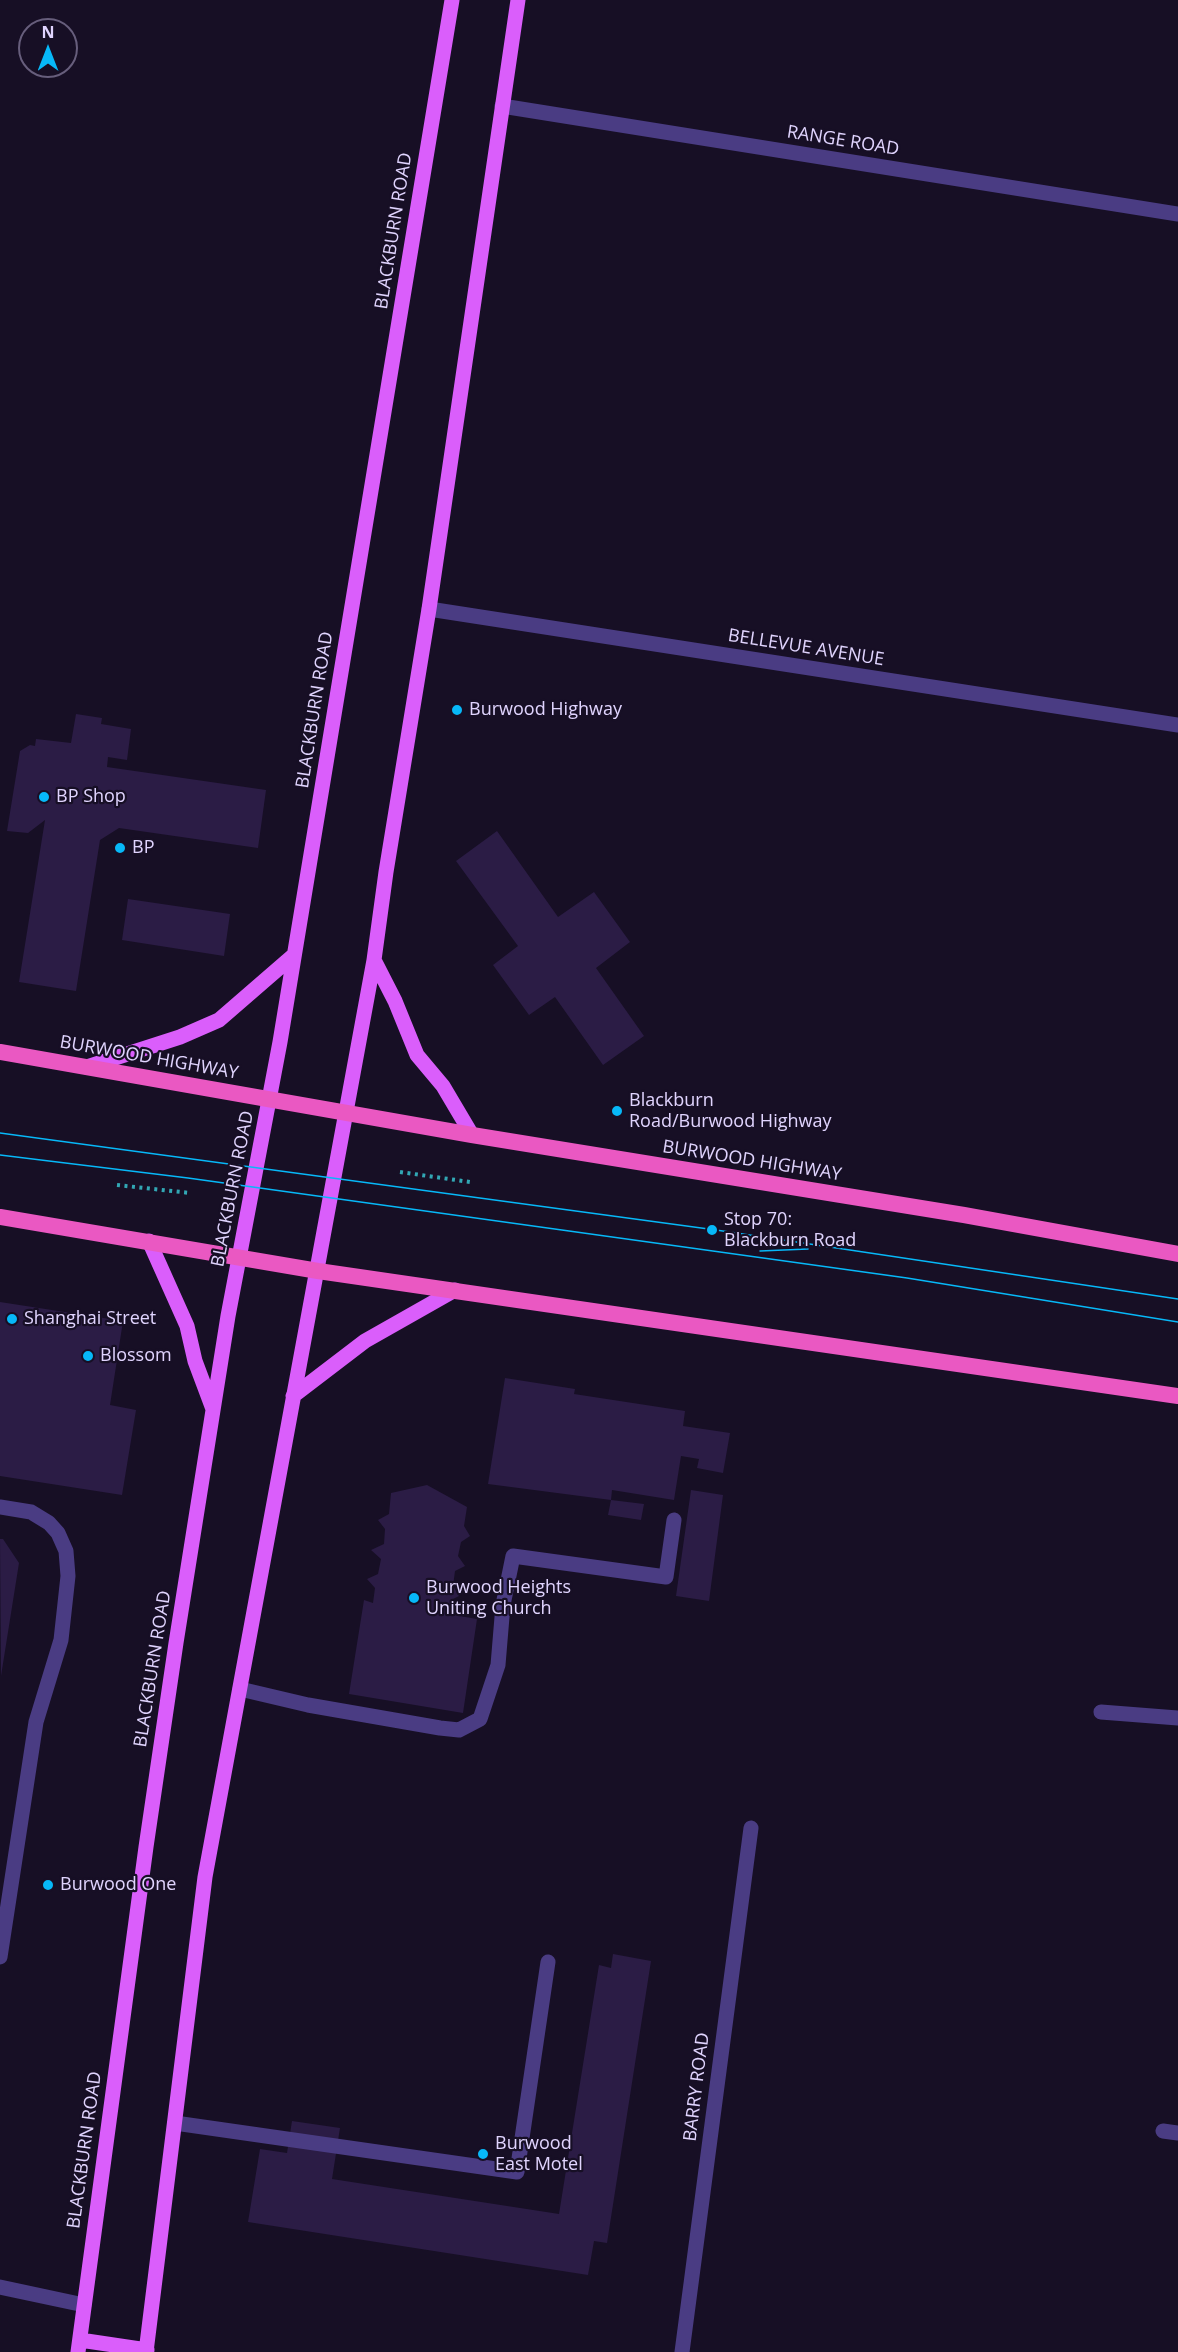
<!DOCTYPE html>
<html>
<head>
<meta charset="utf-8">
<style>
  body { margin:0 }
  #map { position:relative; width:1178px; height:2352px; overflow:hidden; background:#170f25; font-family:"Open Sans",sans-serif }
  canvas { display:block }
  .north { position:absolute; left:18px; top:18px; width:60px; height:60px; box-sizing:border-box; background:#170f25; border:2px solid #675e7c; border-radius:50%; rotate:0deg; font-size:16px; font-weight:700; line-height:24px; text-align:center; color:#e0d4fe }
  .north::after { content:''; display:block; margin:auto; width:21px; height:27px; background:#07b8f8; clip-path:polygon(50% 0,100% 100%,50% 72%,0 100%) }
</style>
</head>
<body>
<div id="map">
<canvas width="1178" height="2352"></canvas>
<div class="north">N</div>
</div>
<script>
const context = document.querySelector('canvas').getContext('2d');
context.lineJoin = 'round';
function fillPath(path, color) {
  context.fillStyle = color;
  context.fill(path, 'evenodd');
}
function trace(path, color, width, dash) {
  context.strokeStyle = color;
  context.lineWidth = width;
  context.lineCap = dash ? 'butt' : 'round';
  context.setLineDash(dash || []);
  context.stroke(path);
}
function label(font, color, halo, rows, align = 'center') {
  context.font = font + ' "Open Sans",sans-serif';
  context.lineWidth = 4.5;
  context.setLineDash([]);
  context.textBaseline = 'middle';
  context.strokeStyle = halo;
  context.fillStyle = color;
  for (const [text, x, y, turn = 0] of rows) {
    context.save();
    context.translate(x, y);
    context.rotate((+turn || 0) * Math.PI / 180);
    context.textAlign = isNaN(turn) ? turn : align;
    if (halo) context.strokeText(text, 0, 0);
    context.fillText(text, 0, 0);
    context.restore();
  }
}
const building = new Path2D(`
  M 76,714 L 102,718 L 101,724 L 131,729 L 127,760 L 108,757 L 107,767 L 266,790 L 258,848 L 119,828 L 100,840 L 76,991 L 19,982 L 45,820 L 28,833 L 7,831 L 20,751 L 30,745 L 35,746 L 36,739 L 71,743 Z
  M 497,831 L 558,917 L 594,892 L 630,942 L 596,968 L 644,1036 L 603,1065 L 555,997 L 529,1015 L 493,965 L 518,946 L 456,861 Z
  M 128,899 L 230,914 L 224,956 L 122,940 Z
  M 0,1302 L 123,1321 L 110,1405 L 136,1410 L 122,1495 L 0,1476 Z
  M 505,1378 L 575,1389 L 574,1394 L 685,1411 L 683,1426 L 730,1433 L 723,1473 L 697,1468 L 699,1459 L 681,1456 L 674,1500 L 612,1490 L 611,1500 L 488,1484 Z
  M 427,1485 L 467,1507 L 464,1526 L 470,1536 L 461,1542 L 458,1556 L 465,1566 L 455,1571 L 453,1586 L 459,1596 L 451,1600 L 448,1614 L 477,1619 L 463,1713 L 349,1694 L 364,1600 L 373,1603 L 375,1588 L 367,1579 L 378,1574 L 381,1559 L 371,1550 L 384,1544 L 385,1529 L 378,1520 L 389,1514 L 391,1493 Z
  M 691,1490 L 723,1495 L 709,1601 L 676,1596 Z
  M 611,1500 L 644,1504 L 641,1520 L 608,1515 Z
  M 0,1539 L 3,1539 L 19,1563 L 1,1676 Z
  M 613,1954 L 651,1961 L 607,2243 L 594,2241 L 588,2275 L 248,2222 L 260,2149 L 287,2153 L 292,2121 L 340,2128 L 332,2179 L 559,2214 L 599,1965 L 611,1968 Z`);
const path = new Path2D(`
  M 400,1172 L 470,1182
  M 117,1185 L 190,1193`);
const service = new Path2D(`
  M 0,1507 L 31,1512 L 49,1523 L 58,1533 L 66,1551 L 68,1576 L 61,1640 L 36,1722 L 0,1957
  M 240,1689 L 308,1705 L 440,1728 L 459,1730 L 480,1719 L 498,1665 L 503,1605 L 513,1556 L 666,1577 L 674,1520
  M 175,2123 L 517,2172 L 548,1962
  M 0,2287 L 84,2305`);
const minor = new Path2D(`
  M 502,106 L 1178,214
  M 429,609 L 1178,725
  M 1101,1712 L 1178,1718
  M 1163,2131 L 1178,2133
  M 682,2352 L 751,1828`);
const primary = new Path2D(`
  M 374,960 L 395,1001 L 417,1055 L 443,1086 L 472,1135
  M 87,1067 L 180,1037 L 219,1020 L 294,955
  M 149,1241 L 187,1326 L 195,1361 L 213,1409
  M 293,1396 L 365,1341 L 455,1290
  M 80,2340 L 147,2350
  M 78,2352 L 146,1847 L 176,1643 L 228,1316 L 280,1042 L 452,0
  M 146,2352 L 205,1877 L 374,960 L 386,872 L 429,609 L 518,0`);
const trunk = new Path2D(`
  M 0,1052 L 472,1135 L 964,1215 L 1178,1254
  M 0,1217 L 318,1271 L 1178,1396`);
const tram = new Path2D(`
  M 0,1133 L 716,1230 L 1178,1299
  M 0,1155 L 188,1178 L 907,1278 L 1178,1322
  M 760,1251 L 808,1249`);
const markers = [
  [457,710,6,"#07b8f8"],
  [44,797,6,"#07b8f8"],
  [120,848,6,"#07b8f8"],
  [617,1111,6,"#07b8f8"],
  [712,1230,6,"#07b8f8"],
  [12,1319,6,"#07b8f8"],
  [88,1356,6,"#07b8f8"],
  [414,1598,6,"#07b8f8"],
  [48,1885,6,"#07b8f8"],
  [483,2154,6,"#07b8f8"]
];
const streetNames = [
  ["RANGE ROAD",843,141,9],
  ["BLACKBURN ROAD",394,231,-81],
  ["BELLEVUE AVENUE",806,648,9],
  ["BLACKBURN ROAD",315,710,-81],
  ["BURWOOD HIGHWAY",149,1058,10],
  ["BURWOOD HIGHWAY",752,1161,9],
  ["BLACKBURN ROAD",233,1189,-79],
  ["BLACKBURN ROAD",153,1669,-81],
  ["BARRY ROAD",697,2087,-83],
  ["BLACKBURN ROAD",85,2150,-82]
];
const poiNames = [
  ["Burwood Highway",469,710],
  ["BP Shop",56,797],
  ["BP",132,848],
  ["Blackburn",629,1101],
  ["Road/Burwood Highway",629,1122],
  ["Stop 70:",724,1220],
  ["Blackburn Road",724,1241],
  ["Shanghai Street",24,1319],
  ["Blossom",100,1356],
  ["Burwood Heights",426,1588],
  ["Uniting Church",426,1609],
  ["Burwood One",60,1885],
  ["Burwood",495,2144],
  ["East Motel",495,2165]
];
fillPath(building, '#2b1c45');
trace(path, '#32a7b4', 4, [3, 4.5]);
trace(service, '#4a3c83', 15);
trace(minor, '#4a3c83', 15);
trace(primary, '#da5efb', 15);
trace(trunk, '#ea58c2', 16);
trace(tram, '#07b8f8', 1.5);
for (const [x, y, r, color] of markers) {
  const dot = new Path2D();
  dot.arc(x, y, r, 0, 2 * Math.PI);
  context.fillStyle = color;
  context.fill(dot);
  trace(dot, '#170f25', 2);
}
label('18px', '#e0d4fe', '#170f25', streetNames);
label('18px', '#e0d4fe', '#170f25', poiNames, 'left');
</script>
</body>
</html>
